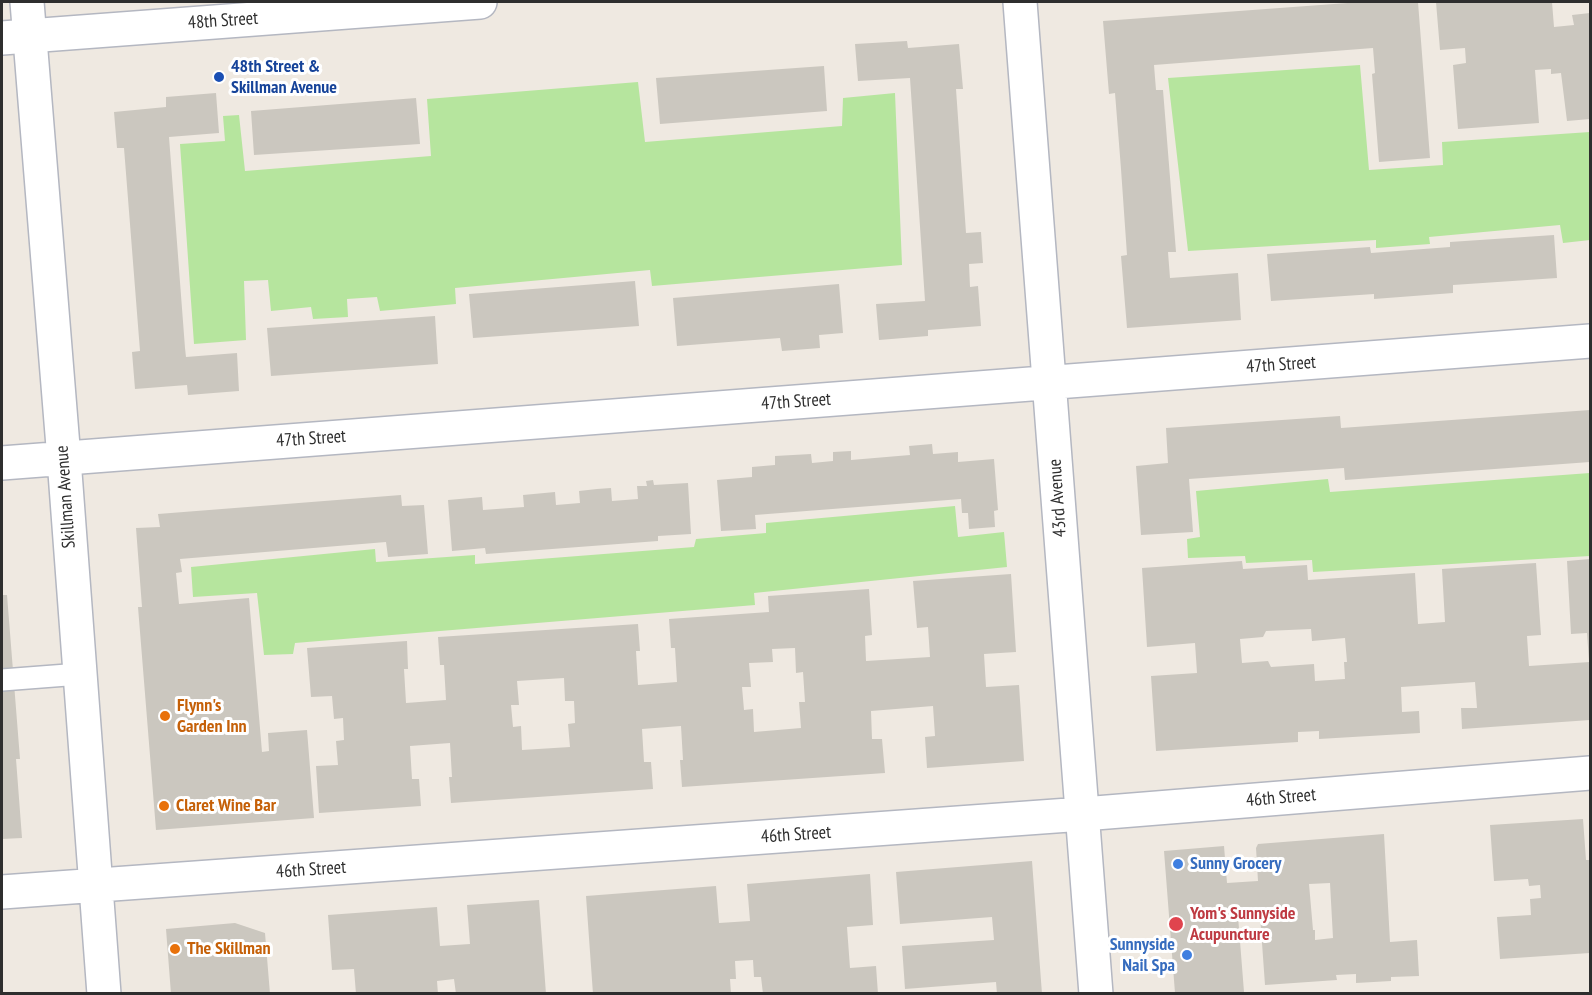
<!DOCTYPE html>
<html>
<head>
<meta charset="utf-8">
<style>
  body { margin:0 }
  #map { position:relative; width:1592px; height:995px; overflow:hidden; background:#efe9e1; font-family:"PT Sans Narrow",sans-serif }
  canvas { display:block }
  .frame { position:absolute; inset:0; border:3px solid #2e2e2e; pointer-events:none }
</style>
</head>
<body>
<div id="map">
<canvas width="1592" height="995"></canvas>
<div class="frame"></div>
</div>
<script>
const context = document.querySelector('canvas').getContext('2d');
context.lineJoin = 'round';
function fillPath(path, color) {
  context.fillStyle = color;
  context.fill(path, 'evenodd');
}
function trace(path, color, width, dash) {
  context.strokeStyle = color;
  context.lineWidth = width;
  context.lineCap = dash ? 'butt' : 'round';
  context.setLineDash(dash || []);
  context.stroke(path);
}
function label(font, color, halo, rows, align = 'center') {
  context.font = font + ' "PT Sans Narrow",sans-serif';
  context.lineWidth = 6;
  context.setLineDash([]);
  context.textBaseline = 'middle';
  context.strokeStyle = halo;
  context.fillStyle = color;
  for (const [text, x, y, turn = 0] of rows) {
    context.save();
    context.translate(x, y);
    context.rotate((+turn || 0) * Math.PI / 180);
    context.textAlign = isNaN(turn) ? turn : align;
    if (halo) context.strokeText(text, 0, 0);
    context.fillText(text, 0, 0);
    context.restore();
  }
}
const green = new Path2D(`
  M 1360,65 L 1369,170 L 1443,165 L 1442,142 L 1590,132 L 1590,240 L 1563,243 L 1560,225 L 1429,237 L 1430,244 L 1376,248 L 1376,240 L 1188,251 L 1168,78 Z
  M 638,82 L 645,142 L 842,126 L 843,98 L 895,93 L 902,265 L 652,286 L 650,270 L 455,288 L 456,304 L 380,311 L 377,297 L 347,299 L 348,317 L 313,319 L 311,307 L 271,311 L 268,280 L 244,281 L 246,340 L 194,344 L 180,144 L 225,141 L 223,116 L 239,115 L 245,171 L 431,156 L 427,99 Z
  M 1590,473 L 1590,556 L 1313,572 L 1312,560 L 1246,563 L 1245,556 L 1188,558 L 1187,539 L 1200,537 L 1196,491 L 1328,479 L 1330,492 Z
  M 955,506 L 958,537 L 1004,532 L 1007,567 L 754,593 L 755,605 L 295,643 L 293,654 L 264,655 L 257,593 L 193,597 L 191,567 L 375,549 L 376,562 L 475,555 L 475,564 L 694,547 L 696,539 L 766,533 L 766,523 Z`);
const building = new Path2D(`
  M 1361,2 L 1418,2 L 1430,158 L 1379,162 L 1372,74 L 1375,73 L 1373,48 L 1154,65 L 1156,90 L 1163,90 L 1176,252 L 1168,252 L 1170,278 L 1238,273 L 1241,320 L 1127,328 L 1121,256 L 1127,255 L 1121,169 L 1115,93 L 1109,94 L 1103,21 Z
  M 1436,2 L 1552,2 L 1554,27 L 1574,25 L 1572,15 L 1590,13 L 1590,119 L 1567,121 L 1561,73 L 1551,74 L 1551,69 L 1535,70 L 1539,123 L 1458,129 L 1453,65 L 1466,63 L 1465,48 L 1440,50 Z
  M 907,41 L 908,48 L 959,44 L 963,89 L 956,89 L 966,233 L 981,232 L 983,263 L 969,264 L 970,287 L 978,286 L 981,326 L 928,330 L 928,336 L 879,340 L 876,304 L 925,301 L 910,78 L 858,81 L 855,44 Z
  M 824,66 L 827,111 L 660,124 L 656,78 Z
  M 216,93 L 219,133 L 169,137 L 185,348 L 186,357 L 237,353 L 239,391 L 188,395 L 187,385 L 135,389 L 132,352 L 140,351 L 124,148 L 117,148 L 114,112 L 166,107 L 166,97 Z
  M 416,98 L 420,144 L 254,155 L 251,111 Z
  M 1554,235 L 1557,278 L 1453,285 L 1453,293 L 1374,299 L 1374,294 L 1271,301 L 1267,254 L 1370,247 L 1371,253 L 1450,247 L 1450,242 Z
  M 635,281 L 639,326 L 473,338 L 469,294 Z
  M 839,284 L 843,333 L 819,335 L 820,348 L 782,351 L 780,338 L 677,346 L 673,298 Z
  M 435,316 L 438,364 L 271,376 L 267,328 Z
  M 1590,410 L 1590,462 L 1345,480 L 1344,468 L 1189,479 L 1193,532 L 1141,535 L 1136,466 L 1168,463 L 1166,428 L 1340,416 L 1341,428 Z
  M 932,444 L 933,454 L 958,452 L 958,462 L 994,459 L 998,510 L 994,511 L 995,527 L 969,529 L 968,513 L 962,513 L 961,499 L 755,515 L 756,529 L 721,531 L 717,480 L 752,477 L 752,467 L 775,465 L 775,456 L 811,454 L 812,463 L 833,461 L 833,452 L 851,451 L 851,460 L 910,455 L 909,446 Z
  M 653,480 L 654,485 L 688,483 L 691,534 L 658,536 L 658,541 L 486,554 L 485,548 L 452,551 L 448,500 L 482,497 L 483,510 L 524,507 L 523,495 L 555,492 L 556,505 L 580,503 L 579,491 L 597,489 L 611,488 L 612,501 L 638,499 L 637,486 L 647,486 L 646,481 Z
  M 401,495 L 402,506 L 424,505 L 428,554 L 388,557 L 386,542 L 180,559 L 182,572 L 176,573 L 179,604 L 249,598 L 262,752 L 269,751 L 268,733 L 307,730 L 314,818 L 156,830 L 138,607 L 142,607 L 136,528 L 160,527 L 158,514 Z
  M 1590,559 L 1590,661 L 1589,661 L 1587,633 L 1571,634 L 1567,561 Z
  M 1242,561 L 1243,569 L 1307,565 L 1308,580 L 1415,573 L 1418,624 L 1445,622 L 1442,569 L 1536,563 L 1541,635 L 1527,636 L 1529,666 L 1590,662 L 1590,720 L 1462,729 L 1461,708 L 1477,708 L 1475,682 L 1401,687 L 1402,712 L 1419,711 L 1420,733 L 1319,739 L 1319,731 L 1298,732 L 1298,742 L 1156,751 L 1151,676 L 1197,673 L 1195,643 L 1147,647 L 1142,568 ZM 1311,629 L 1312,641 L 1345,638 L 1347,662 L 1344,662 L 1345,679 L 1315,681 L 1314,664 L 1271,667 L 1268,661 L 1242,663 L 1240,639 L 1263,637 L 1266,631 Z
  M 1011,574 L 1016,652 L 984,654 L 986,687 L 1019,685 L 1024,761 L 927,768 L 925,737 L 935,736 L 933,706 L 871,711 L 872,739 L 882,739 L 885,773 L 682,787 L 680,760 L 683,760 L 681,726 L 642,729 L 644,762 L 651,762 L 653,789 L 451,803 L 449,777 L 452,777 L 450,743 L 410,746 L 412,779 L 419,779 L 421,806 L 319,813 L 316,766 L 338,765 L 336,741 L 344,740 L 343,718 L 334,719 L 332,696 L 311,697 L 307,648 L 407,641 L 408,669 L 404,669 L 406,703 L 446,700 L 444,665 L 440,665 L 438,637 L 638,624 L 640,651 L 636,651 L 638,685 L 677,682 L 675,648 L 671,648 L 669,619 L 769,612 L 768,596 L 869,589 L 872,635 L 865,636 L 866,661 L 930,657 L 928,627 L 917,628 L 913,581 ZM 795,648 L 796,673 L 803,672 L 805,702 L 799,702 L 801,728 L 754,732 L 753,709 L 744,710 L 742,687 L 751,687 L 749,663 L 773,662 L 772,649 ZM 564,678 L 565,701 L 574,701 L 575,723 L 568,724 L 570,747 L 522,750 L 521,726 L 513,727 L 511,705 L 519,705 L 517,681 Z
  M 2,595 L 7,595 L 20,759 L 16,759 L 22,838 L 2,839 Z
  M 1583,819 L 1586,860 L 1590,860 L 1590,953 L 1500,959 L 1497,917 L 1531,915 L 1530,899 L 1541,898 L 1540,885 L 1529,886 L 1528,879 L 1494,881 L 1490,825 Z
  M 1384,834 L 1390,942 L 1417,940 L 1419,976 L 1391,977 L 1391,981 L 1356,983 L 1356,974 L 1336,975 L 1337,980 L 1265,985 L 1260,915 L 1238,916 L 1244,992 L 1175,993 L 1164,851 L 1224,846 L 1227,883 L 1258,881 L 1256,848 L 1258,844 ZM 1330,883 L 1333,938 L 1315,940 L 1315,930 L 1313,930 L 1309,884 Z
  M 1032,861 L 1042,994 L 997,994 L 996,982 L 905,989 L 902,946 L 994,940 L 992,917 L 900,924 L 896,872 Z
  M 870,874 L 873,925 L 847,927 L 850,968 L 876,966 L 878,994 L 763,994 L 761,977 L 754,977 L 753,960 L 735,961 L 736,979 L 730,979 L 731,994 L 593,994 L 586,896 L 716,886 L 719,923 L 750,921 L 747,884 Z
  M 539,900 L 546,994 L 456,994 L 454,979 L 437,981 L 438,994 L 356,994 L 354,969 L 332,970 L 328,915 L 437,907 L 440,946 L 470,944 L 467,905 Z
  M 235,923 L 265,933 L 270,994 L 171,994 L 166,929 Z`);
const service = new Path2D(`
  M 2,680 L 80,674`);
const minor = new Path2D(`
  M 27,2 L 64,459 L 104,994
  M 1020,2 L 1096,994
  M 2,463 L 1590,341
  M 2,892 L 1083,814 L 1590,773`);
const tertiary = new Path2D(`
  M 2,38 L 480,2`);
const markers = [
  [219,77,6,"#1a4fb4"],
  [165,716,6,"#e8710a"],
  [164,806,6,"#e8710a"],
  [1178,864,6,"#3f7fe0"],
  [1176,924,8,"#e0444e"],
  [175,949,6,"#e8710a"],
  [1187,955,6,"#3f7fe0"]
];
const streetNames = [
  ["48th Street",223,21,-4],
  ["47th Street",1281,365,-4],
  ["47th Street",796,402,-4],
  ["47th Street",311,439,-4],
  ["Skillman Avenue",66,497,-94],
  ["43rd Avenue",1058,498,-94],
  ["46th Street",1281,798,-5],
  ["46th Street",796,835,-4],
  ["46th Street",311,870,-4]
];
const transitNames = [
  ["48th Street &",231,67],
  ["Skillman Avenue",231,88]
];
const foodNames = [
  ["Flynn's",177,706],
  ["Garden Inn",177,727],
  ["Claret Wine Bar",176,806],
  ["The Skillman",187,949]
];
const shopNames = [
  ["Sunny Grocery",1190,864],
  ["Sunnyside",1175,945,"right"],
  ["Nail Spa",1175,966,"right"]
];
const healthNames = [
  ["Yom's Sunnyside",1190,914],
  ["Acupuncture",1190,935]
];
fillPath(green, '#b6e59e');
fillPath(building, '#cbc7bf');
trace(service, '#b4b7c1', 24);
trace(minor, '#b4b7c1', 36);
trace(tertiary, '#b4b7c1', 36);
trace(service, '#fff', 21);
trace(minor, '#fff', 33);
trace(tertiary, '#fff', 33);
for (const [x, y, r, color] of markers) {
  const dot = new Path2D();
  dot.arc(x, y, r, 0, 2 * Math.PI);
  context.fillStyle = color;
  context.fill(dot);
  trace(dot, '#fff', 2);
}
label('18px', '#2e2e2e', '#fff', streetNames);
label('bold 18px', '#164399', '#fff', transitNames, 'left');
label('bold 18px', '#c56008', '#fff', foodNames, 'left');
label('bold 18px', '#366cbe', '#fff', shopNames, 'left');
label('bold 18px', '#be3a42', '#fff', healthNames, 'left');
</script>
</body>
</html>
